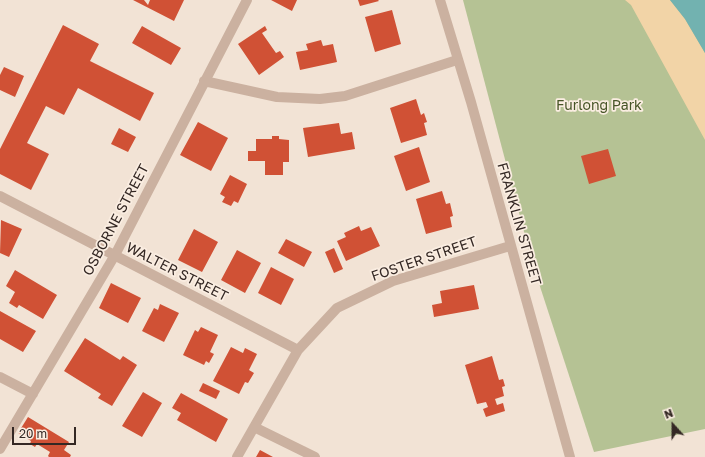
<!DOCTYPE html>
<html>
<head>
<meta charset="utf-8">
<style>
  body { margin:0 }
  #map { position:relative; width:705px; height:457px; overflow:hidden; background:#f2e3d5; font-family:"Golos Text",sans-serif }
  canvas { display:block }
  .north { position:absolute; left:653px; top:405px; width:40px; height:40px; -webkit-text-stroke:3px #faede1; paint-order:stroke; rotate:339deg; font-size:11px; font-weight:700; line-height:16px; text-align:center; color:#342824 }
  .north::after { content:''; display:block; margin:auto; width:14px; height:18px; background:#342824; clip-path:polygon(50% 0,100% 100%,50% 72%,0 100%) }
  .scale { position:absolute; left:12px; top:427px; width:64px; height:18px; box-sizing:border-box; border:2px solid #342824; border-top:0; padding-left:5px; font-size:12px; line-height:14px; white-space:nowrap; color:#342824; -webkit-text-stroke:3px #faede1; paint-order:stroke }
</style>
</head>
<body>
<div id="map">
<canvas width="705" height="457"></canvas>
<div class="north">N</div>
<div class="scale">20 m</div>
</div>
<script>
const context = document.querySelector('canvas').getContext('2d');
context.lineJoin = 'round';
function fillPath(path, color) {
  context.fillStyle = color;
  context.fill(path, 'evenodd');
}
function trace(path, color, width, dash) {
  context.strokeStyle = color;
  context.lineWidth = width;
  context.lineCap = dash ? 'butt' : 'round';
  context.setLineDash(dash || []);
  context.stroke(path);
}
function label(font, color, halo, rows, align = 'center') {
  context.font = font + ' "Golos Text",sans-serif';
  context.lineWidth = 3.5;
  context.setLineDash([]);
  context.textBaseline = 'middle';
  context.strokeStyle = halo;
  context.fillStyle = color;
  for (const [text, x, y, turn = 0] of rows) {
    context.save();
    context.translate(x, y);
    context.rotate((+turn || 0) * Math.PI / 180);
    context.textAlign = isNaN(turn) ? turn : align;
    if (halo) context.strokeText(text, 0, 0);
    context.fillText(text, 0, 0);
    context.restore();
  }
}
const green = new Path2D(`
  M 463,0 L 705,0 L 705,429 L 594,452 L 532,262 Z`);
const sand = new Path2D(`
  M 625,0 L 670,0 L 685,19 L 705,53 L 705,140 L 631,5 Z`);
const water = new Path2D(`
  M 670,0 L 705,0 L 705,53 L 685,19 Z`);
const building = new Path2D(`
  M 133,0 L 144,0 L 148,5 L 150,0 L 184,0 L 174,21 Z
  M 271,0 L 297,0 L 292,11 Z
  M 358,0 L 378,0 L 379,1 L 360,6 Z
  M 392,10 L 401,44 L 375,52 L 365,17 Z
  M 63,25 L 99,44 L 90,61 L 154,93 L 140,121 L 78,88 L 64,115 L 46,106 L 27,143 L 49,154 L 31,190 L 0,174 L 0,149 Z
  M 142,26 L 181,48 L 171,65 L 132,43 Z
  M 265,26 L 267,30 L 262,33 L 276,53 L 280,51 L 284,57 L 259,75 L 238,44 Z
  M 321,40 L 323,46 L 333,44 L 337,62 L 300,70 L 296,52 L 308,50 L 306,44 Z
  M 4,67 L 24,76 L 15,97 L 0,90 L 0,75 Z
  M 416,99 L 421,115 L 424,113 L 427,122 L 424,123 L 427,135 L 401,143 L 390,108 Z
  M 198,122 L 228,138 L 211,171 L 180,155 Z
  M 339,123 L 341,134 L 352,132 L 355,149 L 308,157 L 303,128 Z
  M 119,128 L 136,137 L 128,152 L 111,144 Z
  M 272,136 L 279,136 L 279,139 L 289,140 L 289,162 L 283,162 L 283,175 L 265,175 L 265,161 L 248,161 L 248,151 L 256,151 L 256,139 L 272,139 Z
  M 419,147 L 430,182 L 406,191 L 394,156 Z
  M 608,149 L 616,176 L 589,184 L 581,156 Z
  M 230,175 L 247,184 L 238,203 L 234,201 L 231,206 L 222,202 L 225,197 L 220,194 Z
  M 442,191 L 446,204 L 450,203 L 453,216 L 450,217 L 452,227 L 426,234 L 416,199 Z
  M 1,220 L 22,229 L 9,257 L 0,253 Z
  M 359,226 L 361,231 L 371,227 L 380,246 L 346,261 L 337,241 L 346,237 L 344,233 Z
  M 194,229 L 218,242 L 202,272 L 178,260 Z
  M 286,239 L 312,252 L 304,267 L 278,253 Z
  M 334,248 L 343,269 L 334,273 L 325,252 Z
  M 237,250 L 261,263 L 245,293 L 221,280 Z
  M 271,267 L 294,279 L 281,305 L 258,293 Z
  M 15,270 L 57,295 L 43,319 L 19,305 L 17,308 L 9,303 L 15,292 L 6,286 Z
  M 111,283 L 141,298 L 128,323 L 99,308 Z
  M 474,285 L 479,309 L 434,317 L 432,305 L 442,303 L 440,291 Z
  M 160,304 L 179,313 L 164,342 L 142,331 L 154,308 L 158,310 Z
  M 0,311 L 36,331 L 23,352 L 0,339 Z
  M 201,327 L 218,335 L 210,352 L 214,354 L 209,363 L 206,361 L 204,365 L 183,355 L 195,330 L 198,332 Z
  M 85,338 L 120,360 L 123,356 L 137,365 L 112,406 L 98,398 L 101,394 L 64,371 Z
  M 231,347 L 243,353 L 245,348 L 257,354 L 249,370 L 254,373 L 248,383 L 245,382 L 239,394 L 213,381 Z
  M 492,356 L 499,380 L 503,379 L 505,386 L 502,387 L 504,396 L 495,399 L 497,405 L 503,403 L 505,411 L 486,417 L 483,409 L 488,407 L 486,402 L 477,404 L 465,365 Z
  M 203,383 L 220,391 L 216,399 L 199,391 Z
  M 143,392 L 162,403 L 142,437 L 122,426 Z
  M 181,393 L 228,419 L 216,442 L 177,420 L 181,413 L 172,408 Z
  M 28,417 L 69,442 L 64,450 L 71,455 L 70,457 L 49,457 L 48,456 L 50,452 L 37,444 L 35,447 L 30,444 L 31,441 L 18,433 Z
  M 260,450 L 273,457 L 256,457 Z`);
const street = new Path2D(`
  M 440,0 L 471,102 L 570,457
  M 204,81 L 277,97 L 320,99 L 345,96 L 457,60
  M 0,196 L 298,350
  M 0,377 L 33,394
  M 254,427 L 315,457
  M 0,449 L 115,255 L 247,0
  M 237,457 L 298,350 L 337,308 L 393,281 L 510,246`);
const parkNames = [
  ["Furlong Park",599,106]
];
const streetNames = [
  ["OSBORNE STREET",116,220,-62],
  ["FRANKLIN STREET",519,224,74],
  ["FOSTER STREET",424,259,-19],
  ["WALTER STREET",177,272,27]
];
fillPath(green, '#b5c294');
fillPath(sand, '#f2d4a7');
fillPath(water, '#72b2b0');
fillPath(building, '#d05135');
trace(street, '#cbb1a0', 10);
label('14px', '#465426', '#faede1', parkNames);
label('14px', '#342824', '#faede1', streetNames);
</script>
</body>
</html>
